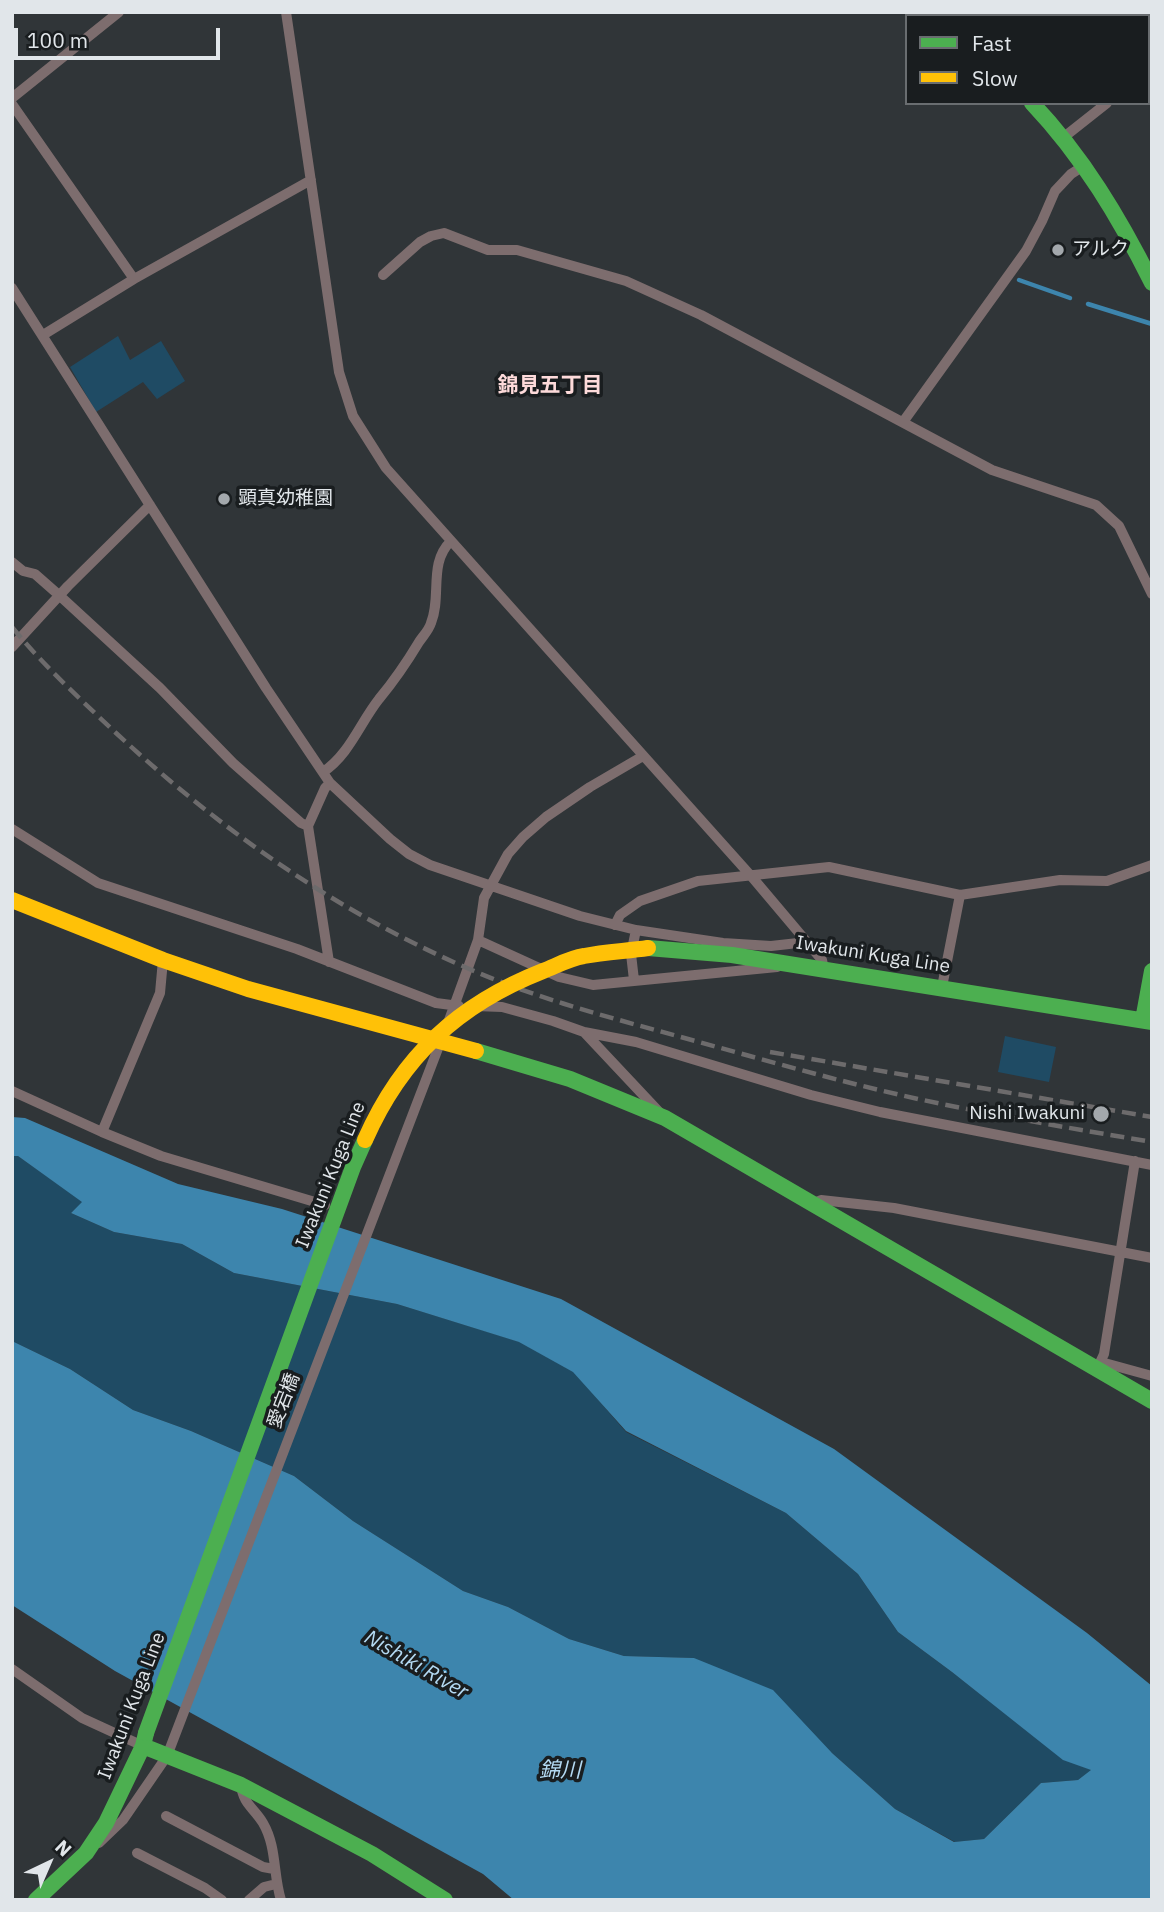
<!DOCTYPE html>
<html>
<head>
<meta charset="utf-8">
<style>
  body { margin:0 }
  #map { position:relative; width:1164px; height:1912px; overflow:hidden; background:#303538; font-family:"IBM Plex Sans",sans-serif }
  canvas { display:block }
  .frame { position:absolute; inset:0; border:14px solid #e1e6ea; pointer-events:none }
  .legend { position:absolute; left:905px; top:14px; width:245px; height:91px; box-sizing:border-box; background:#191d1f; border:2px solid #696d70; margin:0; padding:9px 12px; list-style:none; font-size:21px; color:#e1e6ea }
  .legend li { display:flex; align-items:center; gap:14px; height:35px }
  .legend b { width:35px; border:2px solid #696d70 }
  .north { position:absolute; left:14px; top:1828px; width:70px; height:70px; -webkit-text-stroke:5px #191d1f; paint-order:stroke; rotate:44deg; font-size:19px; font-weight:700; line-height:28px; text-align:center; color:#e1e6ea }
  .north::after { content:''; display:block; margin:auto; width:24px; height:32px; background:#e1e6ea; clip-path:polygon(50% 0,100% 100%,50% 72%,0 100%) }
  .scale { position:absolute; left:14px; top:28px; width:206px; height:32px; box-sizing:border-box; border:4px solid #e1e6ea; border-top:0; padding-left:9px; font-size:21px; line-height:24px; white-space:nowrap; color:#e1e6ea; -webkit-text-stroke:5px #191d1f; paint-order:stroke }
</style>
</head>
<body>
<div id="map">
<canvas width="1164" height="1912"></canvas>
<div class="frame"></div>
<ul class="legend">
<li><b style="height:9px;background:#4caf50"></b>Fast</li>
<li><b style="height:9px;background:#ffc107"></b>Slow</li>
</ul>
<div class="north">N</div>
<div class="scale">100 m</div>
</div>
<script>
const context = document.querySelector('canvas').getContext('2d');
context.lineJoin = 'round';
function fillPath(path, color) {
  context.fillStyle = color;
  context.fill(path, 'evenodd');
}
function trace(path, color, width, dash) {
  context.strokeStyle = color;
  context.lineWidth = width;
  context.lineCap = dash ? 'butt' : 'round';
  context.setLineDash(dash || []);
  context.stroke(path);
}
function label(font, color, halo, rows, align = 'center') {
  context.font = font + ' "IBM Plex Sans","Noto Sans JP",sans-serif';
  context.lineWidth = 7;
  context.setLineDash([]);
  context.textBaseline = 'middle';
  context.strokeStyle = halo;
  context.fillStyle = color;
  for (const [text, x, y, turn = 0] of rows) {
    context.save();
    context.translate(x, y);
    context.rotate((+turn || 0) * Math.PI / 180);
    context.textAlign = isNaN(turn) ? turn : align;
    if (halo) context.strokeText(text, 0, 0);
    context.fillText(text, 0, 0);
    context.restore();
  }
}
const green = new Path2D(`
  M 118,336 L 130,360 L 161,341 L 185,381 L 157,399 L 143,382 L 96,412 L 70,367 Z
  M 1005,1036 L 1056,1047 L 1049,1082 L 998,1072 Z
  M 12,1156 L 18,1156 L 83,1202 L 71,1213 L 114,1232 L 182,1244 L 234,1273 L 397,1304 L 520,1342 L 574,1372 L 626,1432 L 786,1513 L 858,1574 L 898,1632 L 952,1672 L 1063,1759 L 1092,1770 L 1078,1780 L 1041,1783 L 984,1839 L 955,1842 L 895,1809 L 832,1753 L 694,1658 L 624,1656 L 569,1639 L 508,1607 L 463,1591 L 353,1521 L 294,1476 L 191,1431 L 133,1410 L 70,1369 L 12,1341 Z`);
const water = new Path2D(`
  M 12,1117 L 25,1118 L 178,1184 L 282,1209 L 561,1299 L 834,1449 L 1087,1633 L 1152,1686 L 1152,1900 L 514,1900 L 483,1874 L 115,1671 L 12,1605 L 12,1341 L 70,1369 L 133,1410 L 191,1431 L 294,1476 L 353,1521 L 463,1591 L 508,1607 L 569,1639 L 624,1656 L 694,1658 L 773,1690 L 832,1753 L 895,1809 L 954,1842 L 984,1839 L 1041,1783 L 1078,1780 L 1091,1770 L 1063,1760 L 952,1672 L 898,1632 L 858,1574 L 786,1513 L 626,1431 L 573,1372 L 519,1342 L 397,1304 L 234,1273 L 182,1244 L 114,1232 L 71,1213 L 82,1202 L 18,1156 L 12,1156 Z`);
const stream = new Path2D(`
  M 1019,280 L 1070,298
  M 1088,304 L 1152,324`);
const street = new Path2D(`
  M 286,12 L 339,372 L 353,416 L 386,468 L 752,877 L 822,960 L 824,969
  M 1074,12 L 1077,16
  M 1146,16 L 1150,12
  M 1148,45 L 1152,49
  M 1148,70 L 1152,67
  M 12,98 L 119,12
  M 12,104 L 134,279
  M 1064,137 L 1107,103
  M 383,275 L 420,242 L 431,236 L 444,233 L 488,250 L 517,250 L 626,281 L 701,315 L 992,470 L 1096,505 L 1119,526 L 1152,594
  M 12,288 L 266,688 L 330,783 L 390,839 L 409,854 L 430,865 L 580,916 L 636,930 L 723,943 L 771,946 L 807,942
  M 43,335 L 134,279 L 311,180
  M 903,422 L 1026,251 L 1042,221 L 1055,191 L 1071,174 L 1085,165
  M 12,562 L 23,571 L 35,574 L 60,596 L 160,688 L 233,763 L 301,823 L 308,826
  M 12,647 L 68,586 L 150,505
  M 323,772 C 349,755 360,723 379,699 C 394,681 407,662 419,642 C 423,636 429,630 431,623 C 442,596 428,563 451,541
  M 12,829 L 98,883 L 297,949 L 436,1003 L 459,1006
  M 615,925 L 620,915 L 640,901 L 698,881 L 829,867 L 960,895 L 1060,880 L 1107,881 L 1152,865
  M 478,940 L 559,977 L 593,985 L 777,967
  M 329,962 L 308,826 L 325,788 L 330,783
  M 634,980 L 631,954 L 636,930
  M 942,987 L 960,895
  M 475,1006 L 502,1007 L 553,1021 L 584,1032 L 636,1042 L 811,1095 L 880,1112 L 1152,1165
  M 448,1023 L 478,940 L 484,898 L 508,854 L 523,837 L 546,817 L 590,787 L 643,756
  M 584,1032 L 661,1114
  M 12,1091 L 102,1132 L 161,1156 L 325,1205
  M 102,1132 L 160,993 L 163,960
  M 814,1203 L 821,1200 L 894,1208 L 1152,1258
  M 1101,1362 L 1152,1376
  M 1097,1369 L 1104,1354 L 1135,1161
  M 12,1669 L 82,1718 L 143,1746
  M 241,1785 C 243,1804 254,1808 263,1823 C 277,1847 273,1875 281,1900
  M 166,1816 L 263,1867 L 274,1869
  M 99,1843 L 123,1820 L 167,1756 L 442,1038
  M 137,1853 L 205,1888 L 222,1900
  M 249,1900 L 264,1887 L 276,1884`);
const fast = new Path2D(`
  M 1032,103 C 1083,157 1119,217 1152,283
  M 648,948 L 732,955 L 1152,1022
  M 1143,1020 L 1152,971
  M 476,1051 L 570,1079 L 665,1118 L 1152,1401
  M 143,1746 L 241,1785 L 372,1854 L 445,1900
  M 36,1900 L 86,1853 L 106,1823 L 143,1746 L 146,1733`);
const slow = new Path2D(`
  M 947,12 L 951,16
  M 12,900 L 163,960 L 248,989 L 476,1051`);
const rail = new Path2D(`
  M 12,627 C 43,665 80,699 116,733 C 222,831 334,910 467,968 C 542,1001 620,1020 699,1042 C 786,1066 873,1091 962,1108 C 1025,1121 1088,1131 1152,1142
  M 770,1052 L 1152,1117`);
const fastBridge = new Path2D(`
  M 146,1733 L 353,1167 L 365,1140`);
const slowBridge = new Path2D(`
  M 365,1140 C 402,1056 459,1004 543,971 C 556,966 570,958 584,956 C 605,952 627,951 648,948`);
const markers = [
  [1058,250,7,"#a3a8ac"],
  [224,499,7,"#a3a8ac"],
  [1101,1114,9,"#a3a8ac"]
];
const poiNames = [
  ["アルク",1072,250],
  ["顕真幼稚園",238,499],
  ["Nishi Iwakuni",1085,1114,"right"]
];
const streetNames = [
  ["Iwakuni Kuga Line",873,955,9],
  ["Iwakuni Kuga Line",331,1175,-68],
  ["愛宕橋",284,1401,-69],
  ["Iwakuni Kuga Line",132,1706,-69]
];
const neighbourhoodNames = [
  ["錦見五丁目",550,386]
];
const waterNames = [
  ["Nishiki River",416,1665,30],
  ["錦川",560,1771]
];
fillPath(green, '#1f4b64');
fillPath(water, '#3d85ad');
trace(stream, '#3d85ad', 4.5);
trace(street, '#7d6d6e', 10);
trace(fast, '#4caf50', 16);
trace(slow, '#ffc107', 16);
trace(rail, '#6d6b6c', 4.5, [14, 7]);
trace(fastBridge, '#4caf50', 16);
trace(slowBridge, '#ffc107', 16);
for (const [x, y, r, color] of markers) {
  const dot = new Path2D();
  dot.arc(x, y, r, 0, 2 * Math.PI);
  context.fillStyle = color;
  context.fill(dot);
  trace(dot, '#191d1f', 2.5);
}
label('19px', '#e1e6ea', '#191d1f', poiNames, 'left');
label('19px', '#e1e6ea', '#191d1f', streetNames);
label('bold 21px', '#fddada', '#191d1f', neighbourhoodNames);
label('italic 21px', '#b4daf3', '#191d1f', waterNames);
</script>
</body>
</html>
